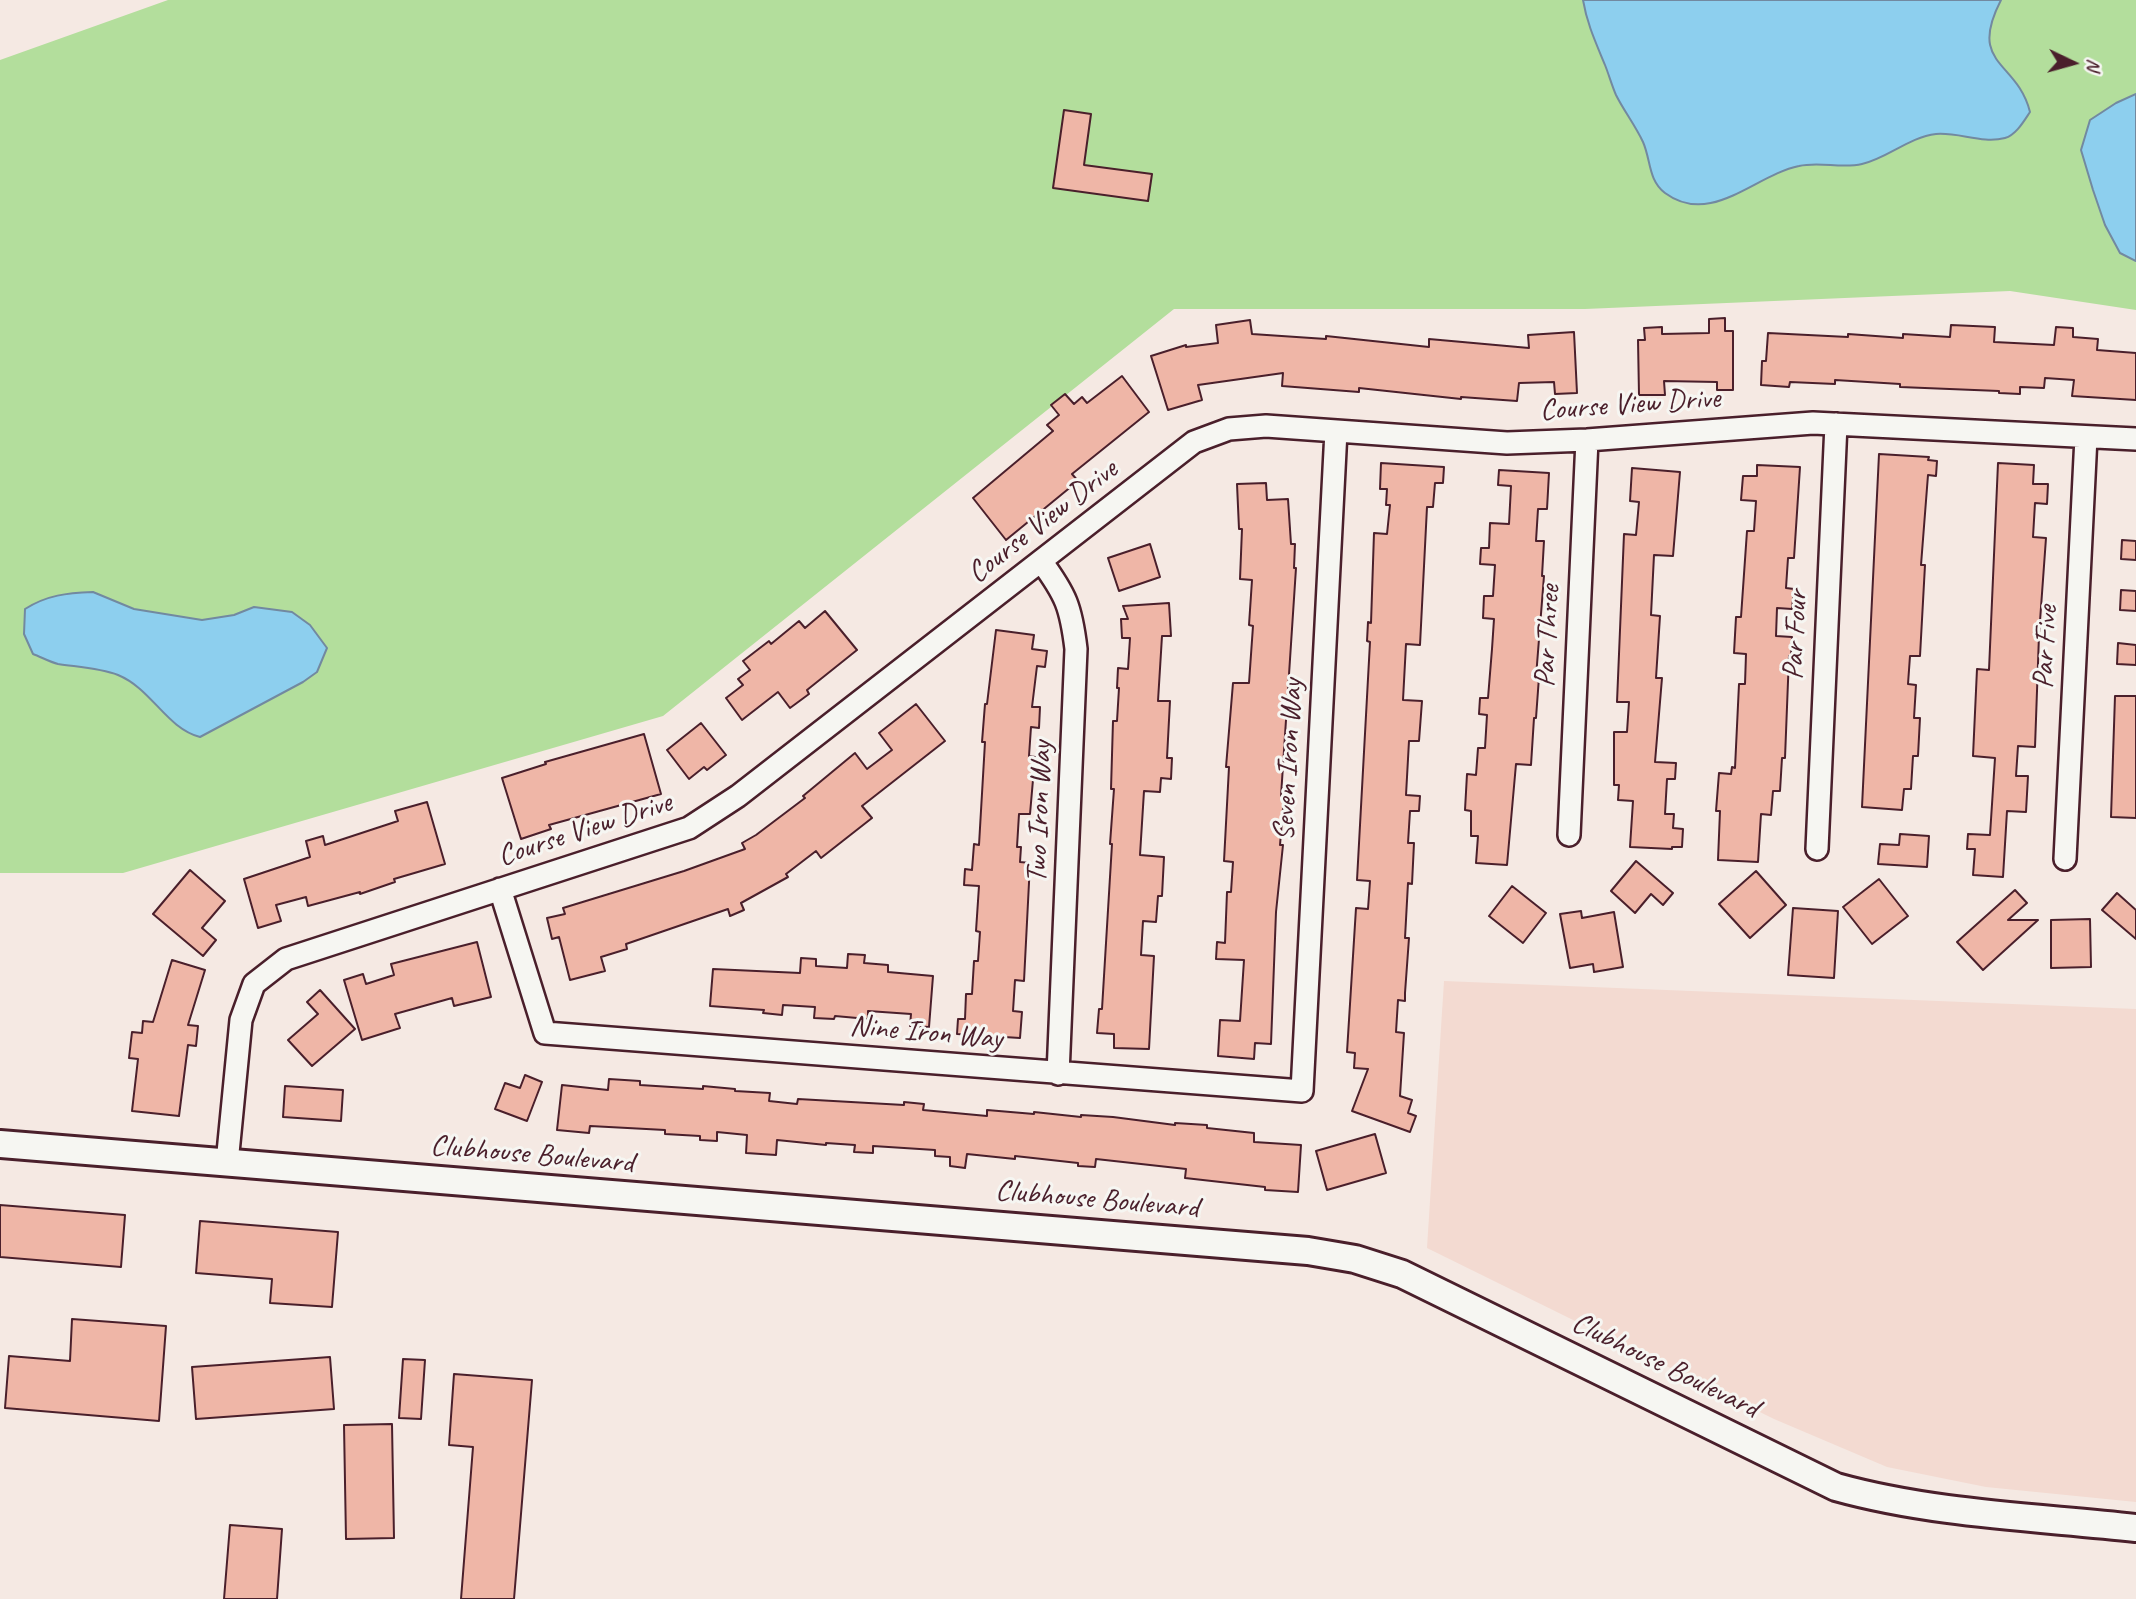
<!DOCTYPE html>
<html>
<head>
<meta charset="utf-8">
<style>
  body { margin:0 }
  #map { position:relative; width:2136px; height:1599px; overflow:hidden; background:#f5e9e3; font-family:Caveat,sans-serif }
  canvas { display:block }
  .north { position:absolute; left:2038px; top:28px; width:70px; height:70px; -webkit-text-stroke:5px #f6f6f2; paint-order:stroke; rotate:95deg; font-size:19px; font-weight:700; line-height:28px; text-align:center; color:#4a1f2b }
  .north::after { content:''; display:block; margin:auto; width:24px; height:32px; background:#4a1f2b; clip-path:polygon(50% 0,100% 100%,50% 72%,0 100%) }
</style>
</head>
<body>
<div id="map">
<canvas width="2136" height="1599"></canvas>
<div class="north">N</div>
</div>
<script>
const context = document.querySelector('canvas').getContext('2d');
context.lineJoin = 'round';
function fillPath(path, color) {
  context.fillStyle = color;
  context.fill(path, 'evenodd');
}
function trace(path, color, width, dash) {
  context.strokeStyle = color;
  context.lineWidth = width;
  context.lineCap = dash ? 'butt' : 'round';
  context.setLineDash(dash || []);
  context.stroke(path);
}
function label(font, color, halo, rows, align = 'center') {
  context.font = font + ' Caveat,sans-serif';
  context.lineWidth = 6;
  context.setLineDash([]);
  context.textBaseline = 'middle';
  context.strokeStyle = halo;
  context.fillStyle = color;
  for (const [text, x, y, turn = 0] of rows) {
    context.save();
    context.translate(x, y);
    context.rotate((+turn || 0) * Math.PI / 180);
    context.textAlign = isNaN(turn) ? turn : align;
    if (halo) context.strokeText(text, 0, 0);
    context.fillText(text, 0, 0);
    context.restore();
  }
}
const built = new Path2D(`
  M 1444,981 L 2136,1009 L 2136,1502 L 1986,1487 L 1887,1467 L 1774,1419 L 1427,1248 Z`);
const green = new Path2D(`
  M 168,0 L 2136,0 L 2136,310 L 2010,291 L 1585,309 L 1174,309 L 663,716 L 123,873 L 0,873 L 0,60 Z`);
const water = new Path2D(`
  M 1583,0 L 2001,0 C 1967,66 2017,60 2030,112 C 2024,121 2016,135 2005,138 C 1982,144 1959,132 1936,134 C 1909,137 1888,158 1862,164 C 1841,169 1820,161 1799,166 C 1755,175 1711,227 1665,193 C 1648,180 1651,160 1643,142 C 1635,125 1624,111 1616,95 C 1612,86 1609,75 1605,65 C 1596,43 1587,24 1583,0 Z
  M 2136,94 L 2136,261 L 2120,253 L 2105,225 L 2093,190 L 2081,150 L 2090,120 L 2116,103 Z
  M 93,592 L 134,609 L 202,620 L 234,615 L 254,607 L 292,612 L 310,625 L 327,648 L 317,672 L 303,682 L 200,737 C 166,728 152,689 118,675 C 100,668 78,667 58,664 C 50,662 41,657 33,654 L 24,634 L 25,609 C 47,595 67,593 93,592 Z`);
const building = new Path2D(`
  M 1064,110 L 1091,114 L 1084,165 L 1152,174 L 1148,201 L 1053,188 Z
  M 1725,318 L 1725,331 L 1733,331 L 1733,390 L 1717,390 L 1717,382 L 1664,381 L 1665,395 L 1639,395 L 1638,340 L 1645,340 L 1644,328 L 1662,327 L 1662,334 L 1709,333 L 1709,319 Z
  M 1250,320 L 1252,334 L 1326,339 L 1326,336 L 1429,347 L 1429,339 L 1529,348 L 1528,335 L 1574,332 L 1577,393 L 1555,394 L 1554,382 L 1519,383 L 1517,401 L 1461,397 L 1461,399 L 1359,388 L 1359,392 L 1282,386 L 1283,373 L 1198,385 L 1202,400 L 1168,410 L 1151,356 L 1186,345 L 1186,347 L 1218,343 L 1216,325 Z
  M 1951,325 L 1995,327 L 1994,342 L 2054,345 L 2056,327 L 2073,328 L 2073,337 L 2098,339 L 2097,350 L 2136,353 L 2136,400 L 2072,396 L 2074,380 L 2045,378 L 2044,388 L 2020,387 L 2020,394 L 1999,393 L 1999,391 L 1900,387 L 1900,384 L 1835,380 L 1835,384 L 1790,382 L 1789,387 L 1761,385 L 1762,361 L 1766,361 L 1768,333 L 1848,337 L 1848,334 L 1903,338 L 1903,334 L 1950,337 Z
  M 1122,376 L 1149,412 L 1072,474 L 1078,481 L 1006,540 L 973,498 L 1053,431 L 1047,425 L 1059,415 L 1051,405 L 1065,394 L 1074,404 L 1082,397 L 1087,403 Z
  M 1879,454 L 1929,457 L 1928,460 L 1937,461 L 1936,476 L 1928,475 L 1921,565 L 1925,565 L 1920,656 L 1910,656 L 1908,684 L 1916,685 L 1914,718 L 1920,718 L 1918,756 L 1913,756 L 1911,789 L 1904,789 L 1902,810 L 1862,807 Z
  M 1381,463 L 1444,467 L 1443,483 L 1435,483 L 1433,507 L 1427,507 L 1420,645 L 1406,644 L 1403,700 L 1422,701 L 1419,741 L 1409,741 L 1406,795 L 1420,796 L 1419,811 L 1410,811 L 1408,843 L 1414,843 L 1412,884 L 1408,883 L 1405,938 L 1409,938 L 1405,993 L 1405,1001 L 1398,1000 L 1396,1032 L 1404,1033 L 1400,1096 L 1412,1100 L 1408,1113 L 1416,1116 L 1410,1132 L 1352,1111 L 1368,1069 L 1354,1068 L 1355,1053 L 1347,1052 L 1356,908 L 1368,909 L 1370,881 L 1357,880 L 1370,642 L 1367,641 L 1368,622 L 1371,623 L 1374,533 L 1387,534 L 1390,505 L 1386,505 L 1387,489 L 1380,489 Z
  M 1998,463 L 2034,465 L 2033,484 L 2048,484 L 2047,504 L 2035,503 L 2033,537 L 2046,538 L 2039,635 L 2035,747 L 2018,746 L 2016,776 L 2028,776 L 2026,812 L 2007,811 L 2003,877 L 1973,875 L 1975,849 L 1967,849 L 1968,834 L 1990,835 L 1995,758 L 1973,756 L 1977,669 L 1989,670 Z
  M 1757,465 L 1800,467 L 1794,558 L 1788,558 L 1786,588 L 1794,589 L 1792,609 L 1777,608 L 1776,636 L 1792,637 L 1791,656 L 1789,656 L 1785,758 L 1782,758 L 1780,791 L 1773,791 L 1771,815 L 1761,814 L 1758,862 L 1718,860 L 1720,811 L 1716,811 L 1719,773 L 1731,774 L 1732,767 L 1735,768 L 1739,684 L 1745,684 L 1746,654 L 1734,653 L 1736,617 L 1741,617 L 1747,531 L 1754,531 L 1756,501 L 1741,500 L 1743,476 L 1757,476 Z
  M 1632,468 L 1680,472 L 1673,556 L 1654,555 L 1651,615 L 1660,616 L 1656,678 L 1662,678 L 1655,762 L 1676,763 L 1675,779 L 1667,779 L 1665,814 L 1674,814 L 1673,828 L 1683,829 L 1682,847 L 1672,847 L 1672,849 L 1630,847 L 1633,801 L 1618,800 L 1619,785 L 1614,785 L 1614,732 L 1627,732 L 1629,702 L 1617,702 L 1624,534 L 1636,535 L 1639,502 L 1630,501 Z
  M 1499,470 L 1549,473 L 1547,509 L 1538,509 L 1536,541 L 1544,541 L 1542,576 L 1544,576 L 1536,677 L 1539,677 L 1536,718 L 1534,718 L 1531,765 L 1516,764 L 1507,865 L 1476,863 L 1478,836 L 1471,836 L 1471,811 L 1465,810 L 1467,774 L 1476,775 L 1478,748 L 1485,748 L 1487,715 L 1479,714 L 1480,698 L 1488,698 L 1492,649 L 1494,619 L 1483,618 L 1484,596 L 1493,596 L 1495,565 L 1480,564 L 1481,548 L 1489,548 L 1490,523 L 1509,524 L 1511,486 L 1498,485 Z
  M 1266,483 L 1267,500 L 1288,499 L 1291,544 L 1295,544 L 1294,568 L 1296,568 L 1281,796 L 1284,796 L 1280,845 L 1283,845 L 1276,912 L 1271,1044 L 1255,1043 L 1254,1059 L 1218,1056 L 1220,1020 L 1240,1021 L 1244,960 L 1216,959 L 1217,942 L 1225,943 L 1227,892 L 1231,892 L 1233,862 L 1224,861 L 1229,767 L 1226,767 L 1233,683 L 1249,683 L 1253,626 L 1249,625 L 1252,580 L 1240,579 L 1242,529 L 1239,529 L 1237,484 Z
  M 2122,540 L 2136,541 L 2136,560 L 2121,559 Z
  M 1150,544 L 1160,577 L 1119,591 L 1108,558 Z
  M 2121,590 L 2136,591 L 2136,611 L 2120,610 Z
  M 1169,603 L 1171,636 L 1162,636 L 1158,701 L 1170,701 L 1167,758 L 1172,758 L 1171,779 L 1161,778 L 1160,792 L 1144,791 L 1140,855 L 1164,857 L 1162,896 L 1158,896 L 1156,922 L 1143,921 L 1141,955 L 1154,956 L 1149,1049 L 1114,1048 L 1114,1034 L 1097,1033 L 1099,1009 L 1102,1009 L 1112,844 L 1110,844 L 1114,789 L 1111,789 L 1113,721 L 1117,721 L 1119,688 L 1117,688 L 1118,668 L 1128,669 L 1130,638 L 1122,638 L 1121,619 L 1128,619 L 1123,606 Z
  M 825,611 L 857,650 L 807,690 L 809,694 L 790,708 L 778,692 L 742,720 L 726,698 L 743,685 L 738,679 L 750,670 L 743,661 L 769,641 L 771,644 L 799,621 L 805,628 Z
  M 996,630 L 1034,635 L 1032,649 L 1047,651 L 1045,667 L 1037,666 L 1032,707 L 1040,707 L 1039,728 L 1031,727 L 1029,756 L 1035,757 L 1030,814 L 1019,814 L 1017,847 L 1021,847 L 1020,862 L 1030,863 L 1024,981 L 1015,980 L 1013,1011 L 1022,1012 L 1020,1038 L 957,1034 L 958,1019 L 965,1019 L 966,994 L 972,994 L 974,961 L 978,961 L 980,932 L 976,931 L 979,886 L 964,885 L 965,869 L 972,870 L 974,844 L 979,845 L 985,742 L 982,742 L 985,704 L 987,704 Z
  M 2118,643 L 2136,645 L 2136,665 L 2117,664 Z
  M 2115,696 L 2136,696 L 2136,818 L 2111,817 Z
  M 916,704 L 945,741 L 862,806 L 872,818 L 821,858 L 816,851 L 786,874 L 788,877 L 741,903 L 744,910 L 730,916 L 728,909 L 626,944 L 627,949 L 601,957 L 605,971 L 570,980 L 559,937 L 552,939 L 547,918 L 565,914 L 563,908 L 684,871 L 745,849 L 742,843 L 756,835 L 805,798 L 803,796 L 855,753 L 867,769 L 892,750 L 879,733 Z
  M 701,723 L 726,755 L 707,770 L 704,767 L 689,779 L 667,750 Z
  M 644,734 L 661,794 L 549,825 L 551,829 L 521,839 L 502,778 L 546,764 L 545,762 Z
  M 427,802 L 445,864 L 394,879 L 395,882 L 360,894 L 360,892 L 308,906 L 306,897 L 276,905 L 281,921 L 258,928 L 244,879 L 310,857 L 306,841 L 323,836 L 325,845 L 398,821 L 395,811 Z
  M 1900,834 L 1929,836 L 1927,867 L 1878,864 L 1880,844 L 1899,845 Z
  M 1636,861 L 1673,893 L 1663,905 L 1651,894 L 1635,913 L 1611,891 Z
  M 190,870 L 225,901 L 202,928 L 216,940 L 203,956 L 153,914 Z
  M 1756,871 L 1786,905 L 1750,938 L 1719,904 Z
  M 1879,879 L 1908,916 L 1872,944 L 1843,907 Z
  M 1512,886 L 1546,913 L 1523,943 L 1489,916 Z
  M 2015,890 L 2027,903 L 2008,920 L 2038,920 L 1983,970 L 1957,942 Z
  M 2117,893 L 2136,910 L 2136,939 L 2102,910 Z
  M 1793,908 L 1838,911 L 1834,978 L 1788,975 Z
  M 1581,911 L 1582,918 L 1614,912 L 1623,967 L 1594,972 L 1593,964 L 1570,968 L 1560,914 Z
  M 2090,919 L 2091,967 L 2051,968 L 2051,920 Z
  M 477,942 L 491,997 L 454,1006 L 452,998 L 395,1014 L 400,1028 L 362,1040 L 344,980 L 363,974 L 366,984 L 394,975 L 391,964 Z
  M 848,954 L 865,955 L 864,963 L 888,965 L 888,972 L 933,976 L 929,1027 L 910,1026 L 911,1014 L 868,1011 L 868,1019 L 835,1016 L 834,1019 L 814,1018 L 815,1007 L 783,1005 L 782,1015 L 763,1013 L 764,1010 L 710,1006 L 713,969 L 800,973 L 801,958 L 816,959 L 816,966 L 847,968 Z
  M 172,960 L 205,970 L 188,1025 L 198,1026 L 196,1046 L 188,1045 L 179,1116 L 132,1111 L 138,1059 L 129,1058 L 132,1032 L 142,1033 L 143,1021 L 153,1022 Z
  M 320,990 L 355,1029 L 312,1066 L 288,1040 L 318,1014 L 307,1002 Z
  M 525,1075 L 542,1082 L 527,1121 L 495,1109 L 505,1083 L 520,1088 Z
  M 609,1079 L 640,1081 L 640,1085 L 703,1089 L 703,1086 L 735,1089 L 735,1091 L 770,1093 L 769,1101 L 797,1104 L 798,1099 L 904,1105 L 904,1102 L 924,1104 L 923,1110 L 987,1116 L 987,1110 L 1034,1114 L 1034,1112 L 1081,1117 L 1081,1115 L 1113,1117 L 1175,1125 L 1175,1123 L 1207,1125 L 1207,1128 L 1254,1133 L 1254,1142 L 1301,1145 L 1298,1192 L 1265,1190 L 1265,1187 L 1185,1178 L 1186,1169 L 1096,1159 L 1095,1167 L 1078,1166 L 1078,1163 L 1015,1156 L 1015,1159 L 967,1154 L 965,1168 L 950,1166 L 950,1157 L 935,1156 L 935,1150 L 873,1146 L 873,1153 L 854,1152 L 855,1145 L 826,1143 L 826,1145 L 777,1140 L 776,1155 L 746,1153 L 747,1135 L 717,1132 L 717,1141 L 700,1140 L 700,1136 L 665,1134 L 665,1130 L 590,1126 L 589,1133 L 557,1130 L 562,1085 L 608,1090 Z
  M 285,1086 L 343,1090 L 341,1121 L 283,1117 Z
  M 1375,1134 L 1386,1173 L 1327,1190 L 1316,1151 Z
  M 0,1205 L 125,1215 L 121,1267 L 0,1257 Z
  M 200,1221 L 338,1232 L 332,1307 L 270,1303 L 272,1279 L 196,1273 Z
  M 72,1319 L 166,1326 L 159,1421 L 5,1408 L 9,1356 L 70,1361 Z
  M 330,1357 L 334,1409 L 196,1419 L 192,1367 Z
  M 403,1359 L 425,1360 L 421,1419 L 399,1418 Z
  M 454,1374 L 532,1380 L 514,1599 L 461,1599 L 473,1447 L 449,1445 Z
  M 392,1424 L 394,1538 L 346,1539 L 344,1425 Z
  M 230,1525 L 282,1529 L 277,1599 L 224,1599 Z`);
const minor = new Path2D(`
  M 1041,561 C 1066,595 1071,607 1076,649 L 1058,1074
  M 1569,835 L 1587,440
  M 1817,849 L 1836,424
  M 2065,859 L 2086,437
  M 500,889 L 545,1033 L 1302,1091 L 1336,431
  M 227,1163 L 241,1020 L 254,984 L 286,959 L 689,828 L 738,796 L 1194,442 L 1229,429 L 1266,426 L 1507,443 L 1587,440 L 1813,423 L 2136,439`);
const tertiary = new Path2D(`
  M 0,1144 L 1308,1251 L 1355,1259 L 1402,1274 L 1836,1487 C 1933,1514 2036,1517 2136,1528`);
const streetNames = [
  ["Course View Drive",1630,405,-4],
  ["Course View Drive",1043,522,-38],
  ["Par Four",1796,635,-87],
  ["Par Three",1548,636,-87],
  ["Par Five",2046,647,-87],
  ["Seven Iron Way",1289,760,-87],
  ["Two Iron Way",1040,812,-88],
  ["Course View Drive",585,830,-18],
  ["Nine Iron Way",926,1033,5],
  ["Clubhouse Boulevard",532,1155,5],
  ["Clubhouse Boulevard",1097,1200,5],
  ["Clubhouse Boulevard",1665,1366,26]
];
fillPath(built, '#f3dad1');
fillPath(green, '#b3de9c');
fillPath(water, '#8dcfee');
trace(water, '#7289a0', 2);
fillPath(building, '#efb6a7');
trace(building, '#4a1f2b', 2);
trace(minor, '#4a1f2b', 26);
trace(tertiary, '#4a1f2b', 32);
trace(minor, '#f6f6f2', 21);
trace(tertiary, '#f6f6f2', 26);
label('30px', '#4a1f2b', '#f6f6f2', streetNames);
</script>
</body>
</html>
